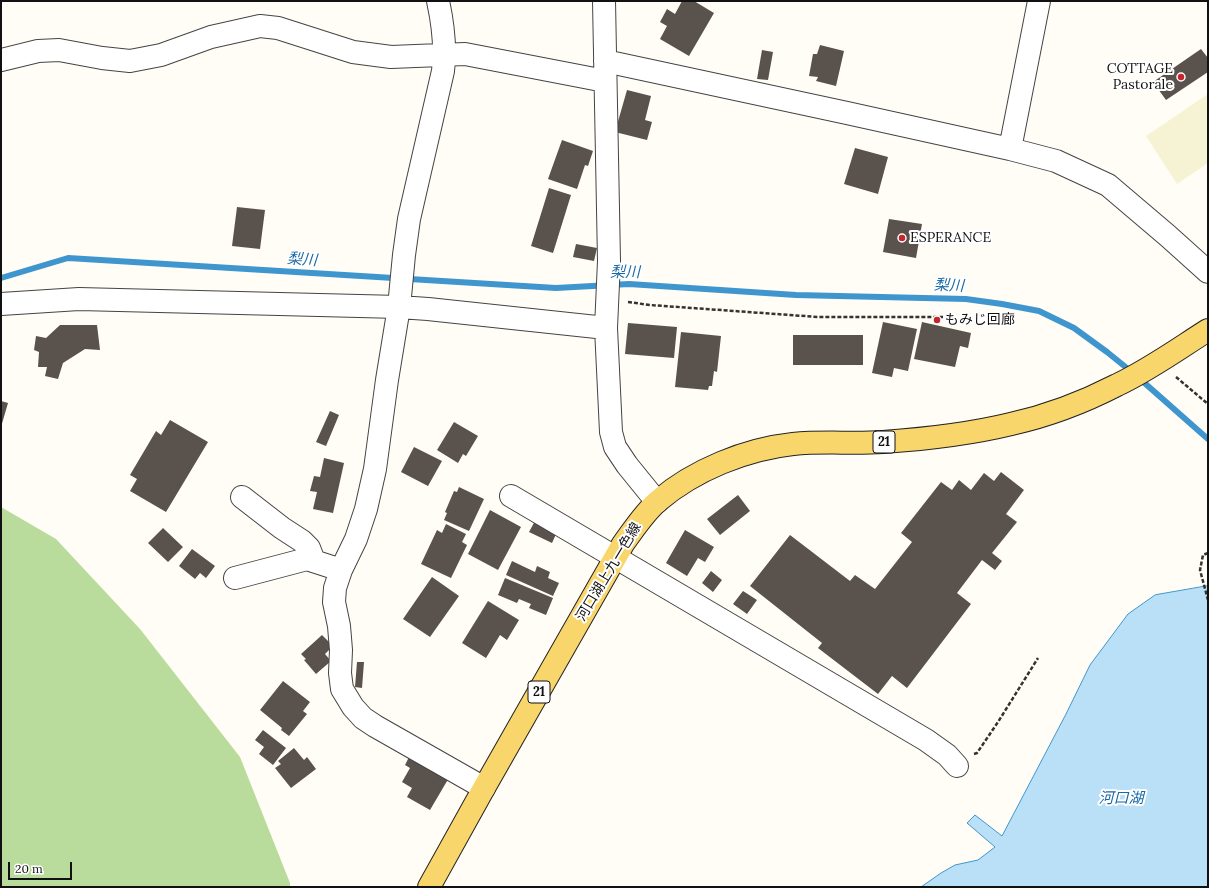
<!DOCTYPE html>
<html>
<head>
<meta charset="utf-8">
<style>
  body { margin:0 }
  #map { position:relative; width:1209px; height:888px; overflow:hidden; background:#fffdf5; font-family:Lora,serif }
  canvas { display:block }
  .frame { position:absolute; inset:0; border:2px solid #111; pointer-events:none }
  .scale { position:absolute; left:8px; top:862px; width:64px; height:18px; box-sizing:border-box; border:2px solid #111; border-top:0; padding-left:5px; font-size:12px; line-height:14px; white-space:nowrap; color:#111; -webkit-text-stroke:3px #fff; paint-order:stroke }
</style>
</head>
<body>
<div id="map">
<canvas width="1209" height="888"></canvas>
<div class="frame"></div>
<div class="scale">20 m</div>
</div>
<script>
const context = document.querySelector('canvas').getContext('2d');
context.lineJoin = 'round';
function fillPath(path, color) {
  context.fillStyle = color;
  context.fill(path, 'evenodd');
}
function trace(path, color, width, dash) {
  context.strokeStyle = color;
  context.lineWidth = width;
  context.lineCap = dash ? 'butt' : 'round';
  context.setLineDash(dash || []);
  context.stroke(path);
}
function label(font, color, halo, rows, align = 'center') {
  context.font = font + ' Lora,"Noto Sans JP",serif';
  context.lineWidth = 4;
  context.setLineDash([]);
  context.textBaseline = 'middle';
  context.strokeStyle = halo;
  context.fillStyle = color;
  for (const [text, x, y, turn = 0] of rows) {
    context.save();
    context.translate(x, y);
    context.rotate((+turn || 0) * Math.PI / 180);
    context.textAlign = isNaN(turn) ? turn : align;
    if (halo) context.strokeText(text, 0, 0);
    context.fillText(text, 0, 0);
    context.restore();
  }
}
const farmland = new Path2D(`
  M 1208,94 L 1208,163 L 1177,184 L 1146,136 Z`);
const forest = new Path2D(`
  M 1,507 L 56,539 L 140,629 L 240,757 L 290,883 L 290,887 L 1,887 Z`);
const water = new Path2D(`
  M 1208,586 L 1208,887 L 921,887 L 941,873 L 955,865 L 978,860 L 995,847 L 967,823 L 975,815 L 1002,836 L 1066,714 L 1090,665 L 1128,614 L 1155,595 Z`);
const stream = new Path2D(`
  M 1,278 L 68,258 L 556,288 L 629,284 L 796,295 L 966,299 L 1002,304 L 1039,311 L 1074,328 L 1107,352 L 1133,373
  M 1140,379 L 1208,439`);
const building = new Path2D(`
  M 682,1 L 694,1 L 714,13 L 689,56 L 660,39 L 667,26 L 660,22 L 667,9 L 675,14 Z
  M 820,45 L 844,51 L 836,86 L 816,81 L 818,77 L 809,76 L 813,54 L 817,54 Z
  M 1201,49 L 1208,58 L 1208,72 L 1166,100 L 1153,82 Z
  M 762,50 L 773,52 L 768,80 L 757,79 Z
  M 627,90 L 651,96 L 645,120 L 652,122 L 647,140 L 615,132 Z
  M 562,140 L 593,151 L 588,166 L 585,165 L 577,189 L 548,179 Z
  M 855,148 L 888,157 L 878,194 L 844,184 Z
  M 549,188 L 571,195 L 553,253 L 531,246 Z
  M 237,207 L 265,210 L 260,249 L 232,246 Z
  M 889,219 L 922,224 L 916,258 L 883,252 Z
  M 576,244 L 597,248 L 594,261 L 573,257 Z
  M 883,322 L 917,329 L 908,371 L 894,368 L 892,377 L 872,373 Z
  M 922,322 L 971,333 L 968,348 L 960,346 L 955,367 L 914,359 Z
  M 628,323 L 677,327 L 674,358 L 625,354 Z
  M 60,325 L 97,325 L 100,350 L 85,349 L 63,363 L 58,379 L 45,376 L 47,367 L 38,367 L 39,352 L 34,350 L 36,336 L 46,338 Z
  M 681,332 L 721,336 L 717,372 L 714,371 L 712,386 L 709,386 L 708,390 L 675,387 Z
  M 793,335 L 863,335 L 863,365 L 793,365 Z
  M 1,401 L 8,403 L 1,427 Z
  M 330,411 L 339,415 L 326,446 L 316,442 Z
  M 170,420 L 208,442 L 166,512 L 130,491 L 137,479 L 130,475 L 156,431 L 161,435 Z
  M 454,422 L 478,436 L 466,456 L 463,454 L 458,463 L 437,450 Z
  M 414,447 L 442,461 L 428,486 L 401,472 Z
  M 324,458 L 344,463 L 333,513 L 313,509 L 317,492 L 310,491 L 314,476 L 320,477 Z
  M 1001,472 L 1024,490 L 1006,514 L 1017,522 L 992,553 L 1002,561 L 995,570 L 982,560 L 957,593 L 971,604 L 907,688 L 892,676 L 878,694 L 818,648 L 822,643 L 750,586 L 790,535 L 850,581 L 855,575 L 875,589 L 912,542 L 901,533 L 941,482 L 952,490 L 959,480 L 971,490 L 984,473 L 994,481 Z
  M 459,487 L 484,499 L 469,531 L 444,520 L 447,513 L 445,512 L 454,491 L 457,492 Z
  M 738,495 L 750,511 L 720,535 L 707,519 Z
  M 490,510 L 521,527 L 498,570 L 468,554 Z
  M 535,521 L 557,532 L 552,543 L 529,532 Z
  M 446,524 L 466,534 L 462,542 L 467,545 L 451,578 L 421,564 L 437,530 L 442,533 Z
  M 163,528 L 183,547 L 168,562 L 148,543 Z
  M 685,530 L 714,547 L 705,562 L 698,558 L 687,576 L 666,563 Z
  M 192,549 L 215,566 L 206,578 L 200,573 L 195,579 L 179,566 Z
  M 512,561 L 535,572 L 537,566 L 550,572 L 548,578 L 559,583 L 553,596 L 506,575 Z
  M 711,571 L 722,580 L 713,592 L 702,583 Z
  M 432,577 L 459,596 L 430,637 L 403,619 Z
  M 505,578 L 553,598 L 546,615 L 529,608 L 531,604 L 519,599 L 517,603 L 498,595 Z
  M 743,591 L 757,600 L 747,614 L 733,604 Z
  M 488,601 L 519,620 L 507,640 L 500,635 L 486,658 L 462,643 Z
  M 322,635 L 333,646 L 325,654 L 331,661 L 316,674 L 304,660 L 306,659 L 301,654 Z
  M 357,662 L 364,662 L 362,688 L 355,687 Z
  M 283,681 L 310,702 L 303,711 L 307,714 L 289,736 L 281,730 L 282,728 L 260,710 Z
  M 263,730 L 286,748 L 273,765 L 259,754 L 264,747 L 255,740 Z
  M 294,748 L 304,760 L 307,757 L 316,769 L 291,788 L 275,768 L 281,764 L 278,761 Z
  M 411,753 L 450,776 L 430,810 L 407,797 L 412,788 L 402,782 L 410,768 L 405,765 Z`);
const path = new Path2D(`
  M 628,302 L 650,305 L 818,317 L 943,317
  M 1176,377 L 1208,404
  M 1208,553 L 1203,555 L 1200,570 L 1208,600
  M 974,754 L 977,753 L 998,722 L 1038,658`);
const minor = new Path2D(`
  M 438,1 C 443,24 446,47 443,71 L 409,219 L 404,255 L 399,307 L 387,380 L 375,469 L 366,509 L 356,539 L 341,570 L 335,588 L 334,602 L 339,626 L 341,650 L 340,673 L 342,689 L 353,707 L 363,718 L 375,726 L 484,788
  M 604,1 L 609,261 L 606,328 L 611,432 L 615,447 L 627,465 L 657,502
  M 1,60 L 38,51 L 59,50 L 102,58 L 130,61 L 161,55 L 211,37 L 260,26 L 278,28 L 353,52 L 391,57 L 465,54 L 605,81
  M 605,61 L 847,113 L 1010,149 L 1056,161 L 1108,185 L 1168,236 L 1208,272
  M 1010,149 L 1039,1
  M 1,304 L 79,299 L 399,307 L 428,309 L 606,328
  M 511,496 L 926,740 L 947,755 L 957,766
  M 242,497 L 282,528 L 302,541 L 309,548 L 314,561
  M 235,578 L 307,559 L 341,570`);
const major = new Path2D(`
  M 429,887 L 484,788 L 623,544 C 634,529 644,513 658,501 C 694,470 746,449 793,444 C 823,441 853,444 883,442 C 926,439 970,434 1011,424 C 1047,416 1084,402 1117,385 C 1149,370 1178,349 1208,330`);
const markers = [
  [1181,77,4,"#c4262e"],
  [902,238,4,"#c4262e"],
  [937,320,4,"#c4262e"]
];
const shields = [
  [884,442,22],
  [539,692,22]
];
const shieldNames = [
  ["21",884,442],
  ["21",539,692]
];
const poiNames = [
  ["COTTAGE",1173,69,"right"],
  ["Pastorale",1173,85,"right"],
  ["ESPERANCE",910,238],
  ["もみじ回廊",945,320]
];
const streetNames = [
  ["河口湖上九一色線",609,572,-59]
];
const waterNames = [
  ["梨川",302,260,4],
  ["梨川",625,273],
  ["梨川",949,286,2],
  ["河口湖",1121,799]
];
fillPath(farmland, '#f6f3d4');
fillPath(forest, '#b9dc9c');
fillPath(water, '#b9e0f7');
trace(water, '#3f96cf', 1);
trace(stream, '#3f96cf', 6);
fillPath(building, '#5a524d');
trace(minor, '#444', 24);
trace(major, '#222', 24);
trace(path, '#333', 2.5, [4, 2]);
trace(minor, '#fff', 22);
trace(major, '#f9d66b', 22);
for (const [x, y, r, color] of markers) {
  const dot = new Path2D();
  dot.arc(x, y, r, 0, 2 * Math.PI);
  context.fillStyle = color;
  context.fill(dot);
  trace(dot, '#fff', 1.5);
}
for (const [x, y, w] of shields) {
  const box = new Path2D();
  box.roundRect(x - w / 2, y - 11, w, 22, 3);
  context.fillStyle = '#fff';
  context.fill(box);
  trace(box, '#111', 1);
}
label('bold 13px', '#111', null, shieldNames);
label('14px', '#111', '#fff', poiNames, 'left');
label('14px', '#111', '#fff', streetNames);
label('italic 15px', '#1768a6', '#fff', waterNames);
</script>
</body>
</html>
